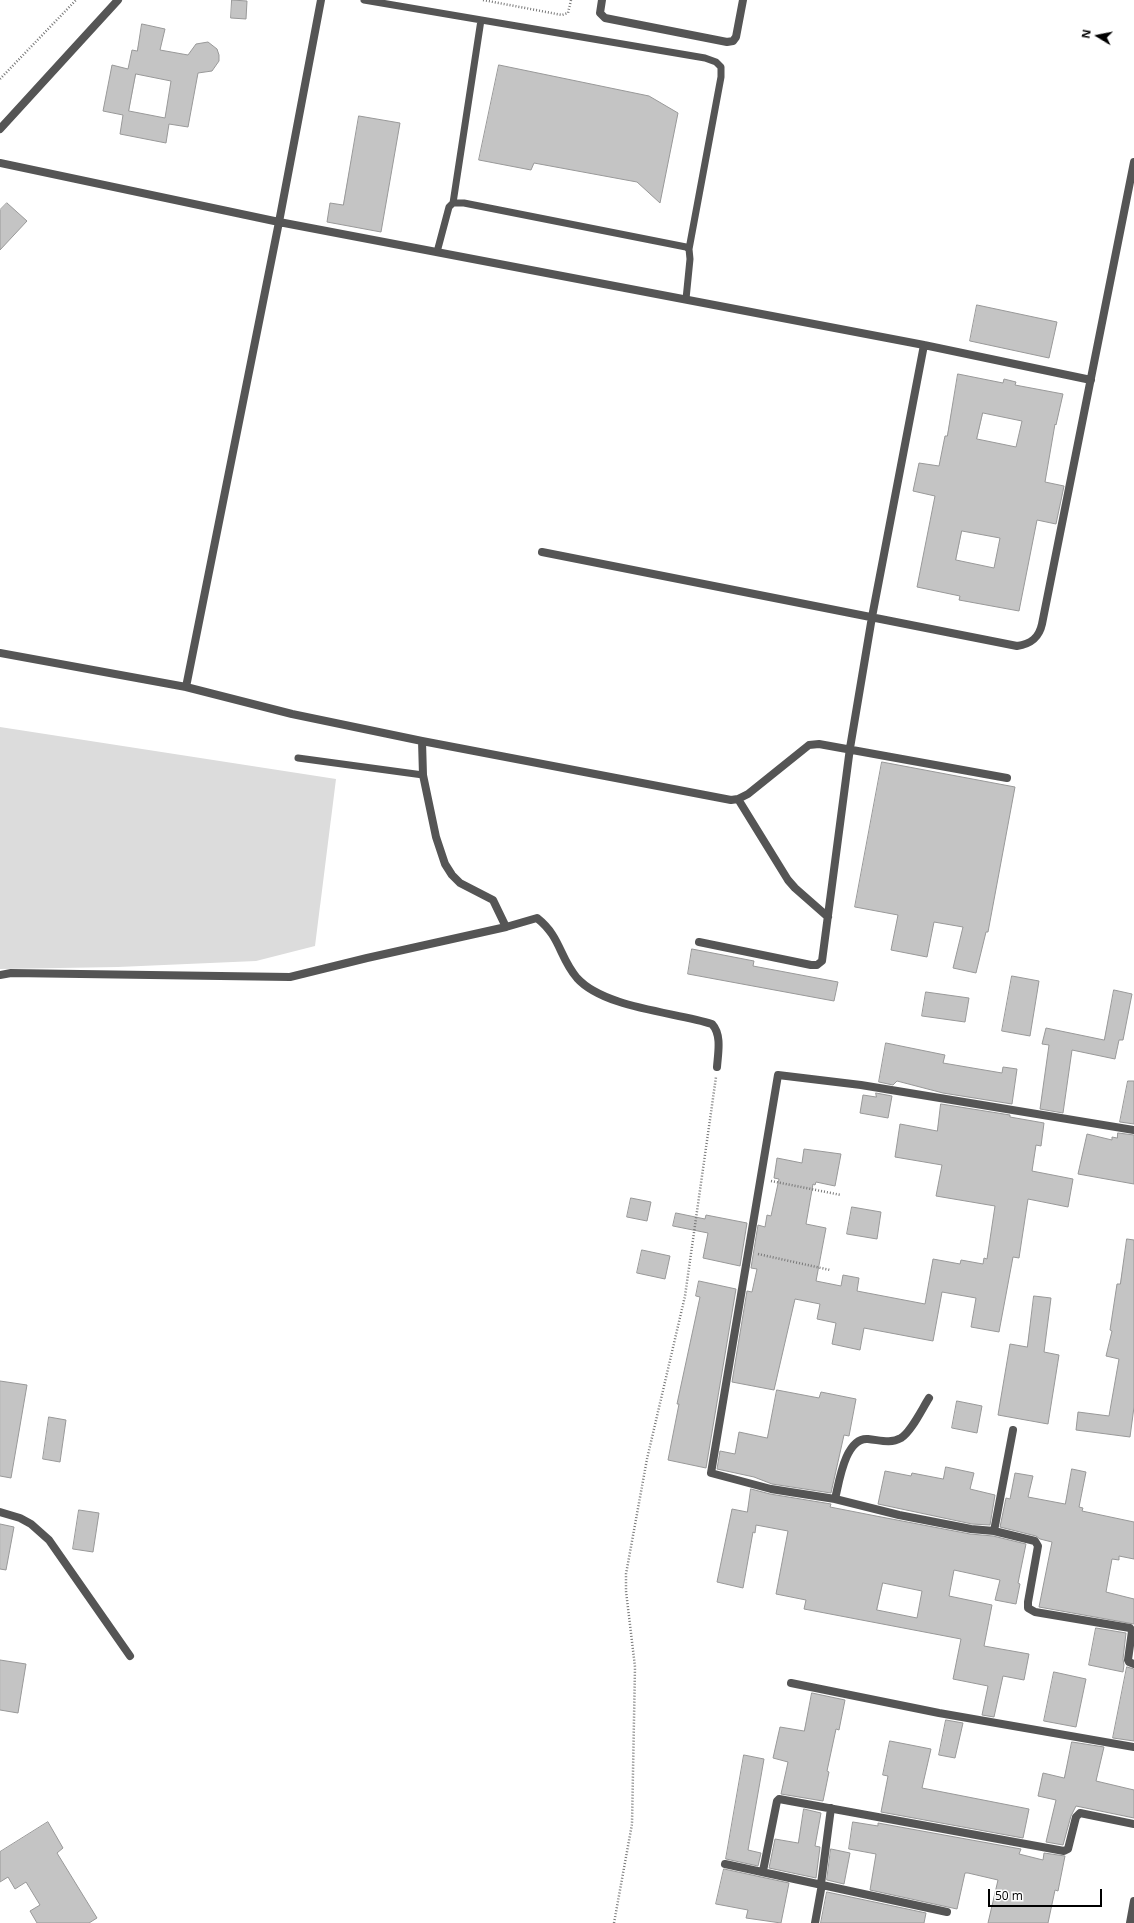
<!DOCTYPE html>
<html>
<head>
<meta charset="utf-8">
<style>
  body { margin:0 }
  #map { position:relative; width:1134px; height:1923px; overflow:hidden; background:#fff; font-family:"Open Sans",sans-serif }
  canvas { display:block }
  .north { position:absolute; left:1078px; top:16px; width:40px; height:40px; -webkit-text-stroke:3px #fff; paint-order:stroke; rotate:280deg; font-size:11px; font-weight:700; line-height:16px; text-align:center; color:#000 }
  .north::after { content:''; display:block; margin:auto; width:14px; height:18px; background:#000; clip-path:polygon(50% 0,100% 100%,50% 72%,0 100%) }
  .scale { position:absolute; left:988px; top:1889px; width:114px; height:18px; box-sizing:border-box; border:2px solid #000; border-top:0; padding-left:5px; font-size:12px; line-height:14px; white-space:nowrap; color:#000; -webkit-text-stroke:3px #fff; paint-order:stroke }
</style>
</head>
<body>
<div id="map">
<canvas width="1134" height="1923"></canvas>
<div class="north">N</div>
<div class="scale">50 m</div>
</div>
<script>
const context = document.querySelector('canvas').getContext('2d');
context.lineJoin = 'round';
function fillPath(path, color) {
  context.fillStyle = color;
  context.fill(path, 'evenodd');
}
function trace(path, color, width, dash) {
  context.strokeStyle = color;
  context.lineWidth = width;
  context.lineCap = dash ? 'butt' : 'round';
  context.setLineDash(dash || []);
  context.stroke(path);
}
const green = new Path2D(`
  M 0,727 L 336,779 L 315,946 L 256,961 L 118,967 L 0,969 Z`);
const building = new Path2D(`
  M 232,0 L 247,1 L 246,19 L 231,18 Z
  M 142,24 L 165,29 L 160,50 L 188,55 L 196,44 L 208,42 L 217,49 L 219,55 L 219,61 L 212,71 L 198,73 L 188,127 L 169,124 L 166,143 L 120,134 L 123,115 L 103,111 L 112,65 L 128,69 L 132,50 L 137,51 ZM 136,74 L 171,81 L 165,118 L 129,111 Z
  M 499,65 L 649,96 L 678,113 L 660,203 L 637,182 L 534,163 L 531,170 L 479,160 Z
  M 359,116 L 400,123 L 381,232 L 327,222 L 330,203 L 343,205 Z
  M 7,203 L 27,221 L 0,250 L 0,210 Z
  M 977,305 L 1057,322 L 1049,358 L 970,341 Z
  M 958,374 L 1003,383 L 1004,379 L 1016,382 L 1015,385 L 1063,394 L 1056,425 L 1055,424 L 1045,482 L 1064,486 L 1056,524 L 1037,520 L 1019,611 L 959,600 L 960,596 L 917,587 L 935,496 L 913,491 L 919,463 L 939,466 L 945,436 L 947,436 ZM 983,413 L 1022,421 L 1016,447 L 977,439 ZM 962,531 L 1000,538 L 994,568 L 956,560 Z
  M 882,762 L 1015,787 L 988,932 L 986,932 L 976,973 L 953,968 L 963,927 L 934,922 L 927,957 L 891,950 L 898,915 L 855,907 Z
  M 692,949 L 754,961 L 753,966 L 838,982 L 834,1001 L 688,974 Z
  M 1012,976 L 1039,981 L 1030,1036 L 1002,1031 Z
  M 1114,990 L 1132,994 L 1123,1040 L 1119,1040 L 1115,1059 L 1072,1050 L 1063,1113 L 1040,1109 L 1049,1045 L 1042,1044 L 1046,1028 L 1104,1040 Z
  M 926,992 L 969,998 L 965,1022 L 922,1016 Z
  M 886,1043 L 945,1055 L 943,1063 L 1002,1073 L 1003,1067 L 1017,1069 L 1012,1104 L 943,1093 L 897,1081 L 893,1085 L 879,1082 Z
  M 1128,1081 L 1134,1081 L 1134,1124 L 1120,1122 Z
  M 876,1093 L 892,1096 L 888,1118 L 860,1113 L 863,1095 L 876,1097 Z
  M 941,1104 L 1010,1115 L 1010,1117 L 1044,1123 L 1041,1146 L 1036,1145 L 1032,1171 L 1073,1179 L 1068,1207 L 1028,1199 L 1019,1258 L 1013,1257 L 999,1332 L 971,1327 L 976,1298 L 942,1292 L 933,1341 L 864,1328 L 860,1350 L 832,1344 L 836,1323 L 817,1319 L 820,1304 L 795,1299 L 774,1390 L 732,1382 L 747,1291 L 752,1292 L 757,1269 L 751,1268 L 758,1225 L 765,1227 L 767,1215 L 771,1216 L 779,1179 L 774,1178 L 777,1158 L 802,1163 L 804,1149 L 841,1154 L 835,1186 L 816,1182 L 815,1185 L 813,1184 L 806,1224 L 826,1228 L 816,1281 L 841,1286 L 843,1275 L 859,1278 L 857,1291 L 925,1304 L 933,1259 L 960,1264 L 961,1260 L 983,1264 L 984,1258 L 987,1259 L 995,1206 L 936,1196 L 942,1165 L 895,1157 L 900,1124 L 937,1131 Z
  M 1118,1133 L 1134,1135 L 1134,1184 L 1078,1174 L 1087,1134 L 1112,1140 L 1112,1137 L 1117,1138 Z
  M 631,1198 L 651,1202 L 647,1221 L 627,1217 Z
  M 852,1207 L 881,1212 L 877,1239 L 847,1234 Z
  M 676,1213 L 705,1219 L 706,1215 L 747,1223 L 740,1266 L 703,1258 L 708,1233 L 673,1226 Z
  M 1127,1239 L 1134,1240 L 1134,1407 L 1130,1437 L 1076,1430 L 1078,1412 L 1109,1416 L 1119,1359 L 1106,1356 L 1112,1331 L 1110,1330 L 1117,1284 L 1120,1284 Z
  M 642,1250 L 670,1256 L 665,1279 L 637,1273 Z
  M 699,1281 L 736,1289 L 706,1468 L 668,1460 L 679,1404 L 677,1404 L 700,1297 L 696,1296 Z
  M 1034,1296 L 1051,1298 L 1044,1352 L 1059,1355 L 1048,1424 L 998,1415 L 1010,1344 L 1027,1347 Z
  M 0,1381 L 27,1385 L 11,1478 L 0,1476 Z
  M 777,1390 L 819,1398 L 821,1392 L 856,1399 L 849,1436 L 844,1435 L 831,1493 L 772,1484 L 754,1477 L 717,1469 L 720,1451 L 735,1454 L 739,1432 L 767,1438 Z
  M 957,1401 L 982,1406 L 977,1433 L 952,1428 Z
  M 49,1417 L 66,1420 L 60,1462 L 43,1459 Z
  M 946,1467 L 974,1473 L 970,1489 L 995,1495 L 990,1525 L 972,1524 L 878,1504 L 885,1471 L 911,1476 L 912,1473 L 943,1479 Z
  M 1072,1469 L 1086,1472 L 1079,1507 L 1083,1508 L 1082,1511 L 1134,1522 L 1134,1559 L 1119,1556 L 1119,1560 L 1112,1559 L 1106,1592 L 1134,1599 L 1134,1624 L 1039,1607 L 1052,1542 L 1040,1539 L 1036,1536 L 1000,1527 L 1006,1498 L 1010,1499 L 1015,1473 L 1033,1476 L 1028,1497 L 1065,1504 Z
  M 751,1489 L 770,1494 L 831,1504 L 830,1507 L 876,1516 L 970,1534 L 993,1536 L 1026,1544 L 1018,1583 L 1020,1584 L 1016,1604 L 995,1600 L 1000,1580 L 954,1570 L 949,1596 L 992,1605 L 984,1646 L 1029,1654 L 1024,1680 L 1003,1676 L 994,1717 L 982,1715 L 988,1686 L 953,1679 L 961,1639 L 804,1609 L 806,1600 L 776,1594 L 788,1531 L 756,1525 L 755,1533 L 753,1532 L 743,1588 L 717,1582 L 732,1509 L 747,1512 ZM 883,1583 L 922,1591 L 917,1618 L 877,1610 Z
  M 79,1510 L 99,1513 L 93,1552 L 73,1549 Z
  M 0,1524 L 14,1527 L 6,1570 L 0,1569 Z
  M 1096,1628 L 1126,1633 L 1123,1659 L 1124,1665 L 1123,1672 L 1089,1665 Z
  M 0,1660 L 26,1664 L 18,1713 L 0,1710 Z
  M 1127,1667 L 1134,1669 L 1134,1741 L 1113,1738 Z
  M 1054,1672 L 1086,1679 L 1076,1727 L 1044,1721 Z
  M 812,1693 L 845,1700 L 839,1730 L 836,1729 L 827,1771 L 829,1772 L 823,1801 L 781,1794 L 788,1762 L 773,1758 L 780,1727 L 804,1731 Z
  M 946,1720 L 963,1723 L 955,1758 L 939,1755 Z
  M 890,1741 L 931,1749 L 922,1788 L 1029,1809 L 1023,1838 L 881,1812 L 888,1776 L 883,1775 Z
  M 1072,1742 L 1104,1747 L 1096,1781 L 1134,1790 L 1134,1818 L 1076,1806 L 1071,1816 L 1063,1845 L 1046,1842 L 1056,1800 L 1038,1796 L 1043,1773 L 1064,1778 Z
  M 744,1755 L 764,1759 L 748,1850 L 761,1853 L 758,1866 L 726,1859 Z
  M 804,1809 L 821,1813 L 815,1846 L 820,1847 L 816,1878 L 769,1868 L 775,1839 L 798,1843 Z
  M 48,1822 L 63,1848 L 57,1853 L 97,1918 L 89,1923 L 37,1923 L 30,1911 L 40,1905 L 26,1882 L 15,1889 L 8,1877 L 0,1882 L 0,1852 Z
  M 853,1822 L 878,1826 L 878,1823 L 1021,1849 L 1019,1854 L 1043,1860 L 1044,1853 L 1065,1856 L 1058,1891 L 1055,1890 L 1048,1923 L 988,1923 L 998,1880 L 968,1873 L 965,1873 L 957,1909 L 870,1890 L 876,1854 L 849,1849 Z
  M 831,1849 L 850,1853 L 844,1884 L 827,1880 Z
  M 724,1869 L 789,1883 L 781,1923 L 746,1918 L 748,1910 L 716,1904 Z
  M 827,1892 L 926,1913 L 924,1923 L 821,1923 Z`);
const path = new Path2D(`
  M 483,0 L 562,15 L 568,13 L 571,0
  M 0,79 L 76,0
  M 771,1181 L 841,1195
  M 758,1254 L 830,1270
  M 614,1923 L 632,1824 L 635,1667 L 626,1591 L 626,1574 L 647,1459 L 685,1296 L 716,1077`);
const service = new Path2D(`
  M 364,0 L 705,58 L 716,62 L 721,67 L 721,77 L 689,249
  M 453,203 L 481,20
  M 437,252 L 449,207 L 453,203 L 464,203 L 686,247 L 689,249 L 690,259 L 686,299
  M 298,758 L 423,775`);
const minor = new Path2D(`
  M 602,0 L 600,13 L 605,18 L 727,42 L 733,41 L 736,37 L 743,0
  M 0,129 L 118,0
  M 0,163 L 279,222 L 924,345 L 1091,380
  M 542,552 L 1017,646 C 1031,644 1039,638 1042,624 L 1134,162
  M 0,653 L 186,687 L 292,714 L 422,741 L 731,800 L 738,799 L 748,794 L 809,745 L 819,744 L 1007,778
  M 186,687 L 279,222 L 321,0
  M 422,741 L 423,775 L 436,837 L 445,864 L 452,875 L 460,883 L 493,900 L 506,927 L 537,918 C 561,937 559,957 577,978 C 604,1008 674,1012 712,1024 C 722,1035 718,1053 717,1067
  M 738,799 L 788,880 L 795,888 L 828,917
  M 699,942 L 811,965 L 817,965 L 822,961 L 850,748 L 872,617 L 924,345
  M 0,975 L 11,973 L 290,977 L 367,958 L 506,927
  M 1134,1130 L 861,1085 L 778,1075 L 711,1473 L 771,1489 L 835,1499 L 899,1515 L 971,1529 L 994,1531 L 1035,1541 L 1038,1546 L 1028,1602 L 1028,1608 L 1035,1612 L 1130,1628 L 1132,1631 L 1128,1660 L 1129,1662 L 1134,1664
  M 835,1499 C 839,1483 845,1437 868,1439 C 880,1440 890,1444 901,1438 C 911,1432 922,1409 929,1398
  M 0,1512 L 20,1518 L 31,1524 L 49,1540 L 130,1656
  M 994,1531 L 1013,1430
  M 791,1683 L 939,1713 L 1134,1747
  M 725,1864 L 947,1912
  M 763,1871 L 777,1801 L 779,1799 L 1064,1851 L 1068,1849 L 1076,1817 L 1080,1813 L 1134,1824
  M 821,1884 L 831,1808
  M 815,1923 L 822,1884
  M 1130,1923 L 1134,1901`);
fillPath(green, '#dcdcdc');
fillPath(building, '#c4c4c4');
trace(building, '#999', 1);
trace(path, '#777', 2.5, [1, 2]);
trace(service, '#555', 7);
trace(minor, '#555', 8);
</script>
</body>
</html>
